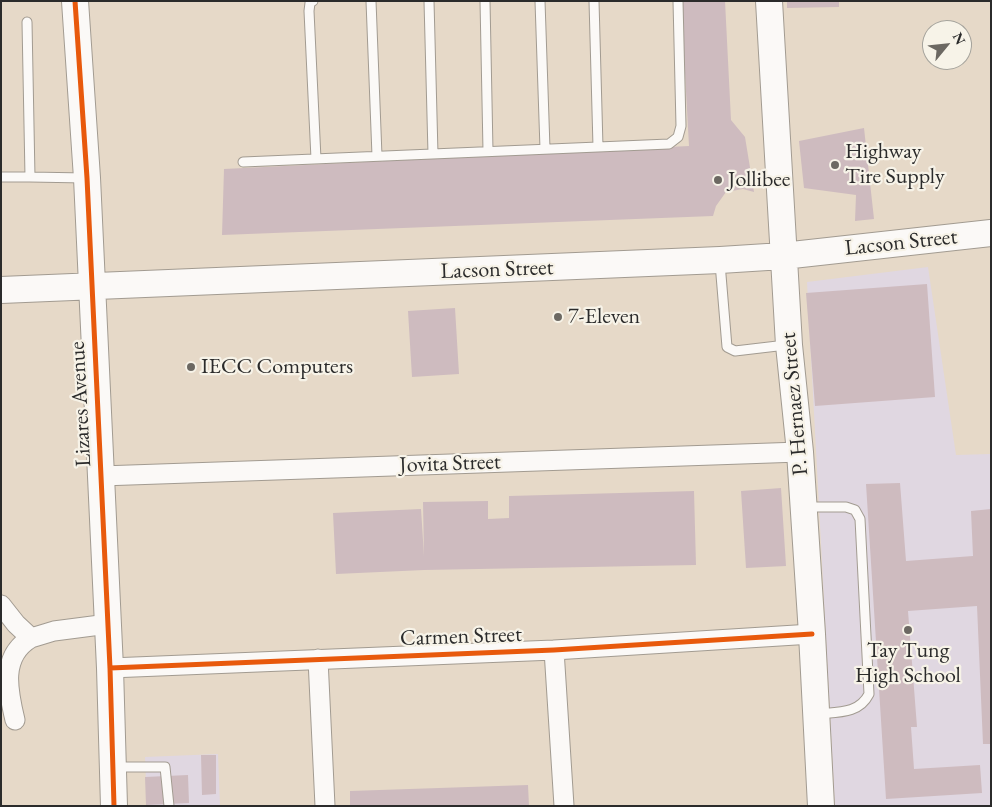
<!DOCTYPE html>
<html>
<head>
<meta charset="utf-8">
<style>
  body { margin:0 }
  #map { position:relative; width:992px; height:807px; overflow:hidden; background:#e6d9c8; font-family:"EB Garamond",serif }
  canvas { display:block }
  .frame { position:absolute; inset:0; border:2px solid #2b2b2b; pointer-events:none }
  .north { position:absolute; left:922px; top:20px; width:50px; height:50px; box-sizing:border-box; background:#f7f3e8; border:1px solid #a5a39c; border-radius:50%; rotate:62deg; font-size:14px; font-weight:700; line-height:20px; text-align:center; color:#2b2b2b }
  .north::after { content:''; display:block; margin:auto; width:18px; height:22px; background:#6c6862; clip-path:polygon(50% 0,100% 100%,50% 72%,0 100%) }
</style>
</head>
<body>
<div id="map">
<canvas width="992" height="807"></canvas>
<div class="frame"></div>
<div class="north">N</div>
</div>
<script>
const context = document.querySelector('canvas').getContext('2d');
context.lineJoin = 'round';
function fillPath(path, color) {
  context.fillStyle = color;
  context.fill(path, 'evenodd');
}
function trace(path, color, width, dash) {
  context.strokeStyle = color;
  context.lineWidth = width;
  context.lineCap = dash ? 'butt' : 'round';
  context.setLineDash(dash || []);
  context.stroke(path);
}
function label(font, color, halo, rows, align = 'center') {
  context.font = font + ' "EB Garamond",serif';
  context.lineWidth = 4.5;
  context.setLineDash([]);
  context.textBaseline = 'middle';
  context.strokeStyle = halo;
  context.fillStyle = color;
  for (const [text, x, y, turn = 0] of rows) {
    context.save();
    context.translate(x, y);
    context.rotate((+turn || 0) * Math.PI / 180);
    context.textAlign = isNaN(turn) ? turn : align;
    if (halo) context.strokeText(text, 0, 0);
    context.fillText(text, 0, 0);
    context.restore();
  }
}
const built = new Path2D(`
  M 928,267 L 956,455 L 991,454 L 991,806 L 835,806 L 807,282 Z
  M 218,754 L 220,806 L 147,806 L 145,757 Z`);
const building = new Path2D(`
  M 681,1 L 725,1 L 731,120 L 745,137 L 754,192 L 743,189 L 726,192 L 716,206 L 713,216 L 222,235 L 224,169 L 689,146 Z
  M 787,1 L 839,1 L 839,7 L 787,8 Z
  M 864,128 L 874,219 L 855,221 L 856,195 L 804,188 L 799,141 Z
  M 927,284 L 935,397 L 815,406 L 806,293 Z
  M 455,308 L 459,374 L 412,377 L 408,311 Z
  M 900,483 L 906,561 L 973,556 L 971,511 L 991,509 L 991,744 L 983,744 L 977,606 L 908,611 L 917,727 L 911,727 L 914,769 L 980,765 L 982,793 L 886,799 L 866,484 Z
  M 781,488 L 786,566 L 746,568 L 741,491 Z
  M 694,491 L 696,565 L 424,570 L 336,574 L 333,513 L 421,509 L 424,556 L 423,502 L 488,501 L 488,519 L 509,518 L 509,496 Z
  M 201,755 L 216,755 L 216,794 L 202,795 Z
  M 188,775 L 189,803 L 146,805 L 145,777 Z
  M 528,785 L 529,806 L 350,806 L 350,791 Z`);
const lane = new Path2D(`
  M 313,1 L 310,3 L 309,11 L 316,159
  M 371,1 L 377,156
  M 429,1 L 433,154
  M 485,1 L 488,151
  M 540,1 L 545,149
  M 594,1 L 598,147
  M 27,22 L 30,177 L 85,178
  M 243,162 L 669,144 L 678,137 L 681,126 L 678,1
  M 1,177 L 30,177
  M 720,263 L 727,347 L 735,351 L 786,345
  M 805,507 L 846,507 L 855,510 L 860,519 L 869,694 C 859,714 838,712 818,714
  M 114,767 L 165,767 L 169,806`);
const street = new Path2D(`
  M 101,476 L 800,452
  M 1,605 L 16,624 L 31,638 L 54,631 L 108,624
  M 554,650 L 564,806
  M 318,659 L 325,806
  M 110,668 L 554,650 L 812,634
  M 15,720 C 8,691 0,656 31,638`);
const secondary = new Path2D(`
  M 75,1 L 87,178 L 110,668 L 114,806
  M 769,1 L 789,345 L 800,452 L 812,634 L 821,806
  M 1,290 L 720,260 L 783,256 L 991,233`);
const cycleway = new Path2D(`
  M 75,1 L 87,178 L 110,668 L 114,806
  M 110,668 L 554,650 L 812,634`);
const markers = [
  [835,165,5,"#6c6862"],
  [718,180,5,"#6c6862"],
  [558,317,5,"#6c6862"],
  [191,367,5,"#6c6862"],
  [908,630,5,"#6c6862"]
];
const poiNames = [
  ["Highway",845,152],
  ["Tire Supply",845,177],
  ["Jollibee",728,180],
  ["7-Eleven",568,317],
  ["IECC Computers",201,367],
  ["Tay Tung",908,651,"center"],
  ["High School",908,676,"center"]
];
const streetNames = [
  ["Lacson Street",901,243,-6],
  ["Lacson Street",497,270,-2],
  ["Lizares Avenue",81,404,-93],
  ["P. Hernaez Street",795,404,-95],
  ["Jovita Street",450,464,-2],
  ["Carmen Street",461,637,-2]
];
fillPath(built, '#e0d7e1');
fillPath(building, '#cebbbf');
trace(lane, '#a29b91', 11);
trace(street, '#a29b91', 21);
trace(secondary, '#a29b91', 28);
trace(lane, '#fbf9f7', 9);
trace(street, '#fbf9f7', 19);
trace(secondary, '#fbf9f7', 26);
trace(cycleway, '#e8590c', 5);
for (const [x, y, r, color] of markers) {
  const dot = new Path2D();
  dot.arc(x, y, r, 0, 2 * Math.PI);
  context.fillStyle = color;
  context.fill(dot);
  trace(dot, '#f7f3e8', 2);
}
label('22px', '#2b2b2b', '#f7f3e8', poiNames, 'left');
label('22px', '#2b2b2b', '#f7f3e8', streetNames);
</script>
</body>
</html>
